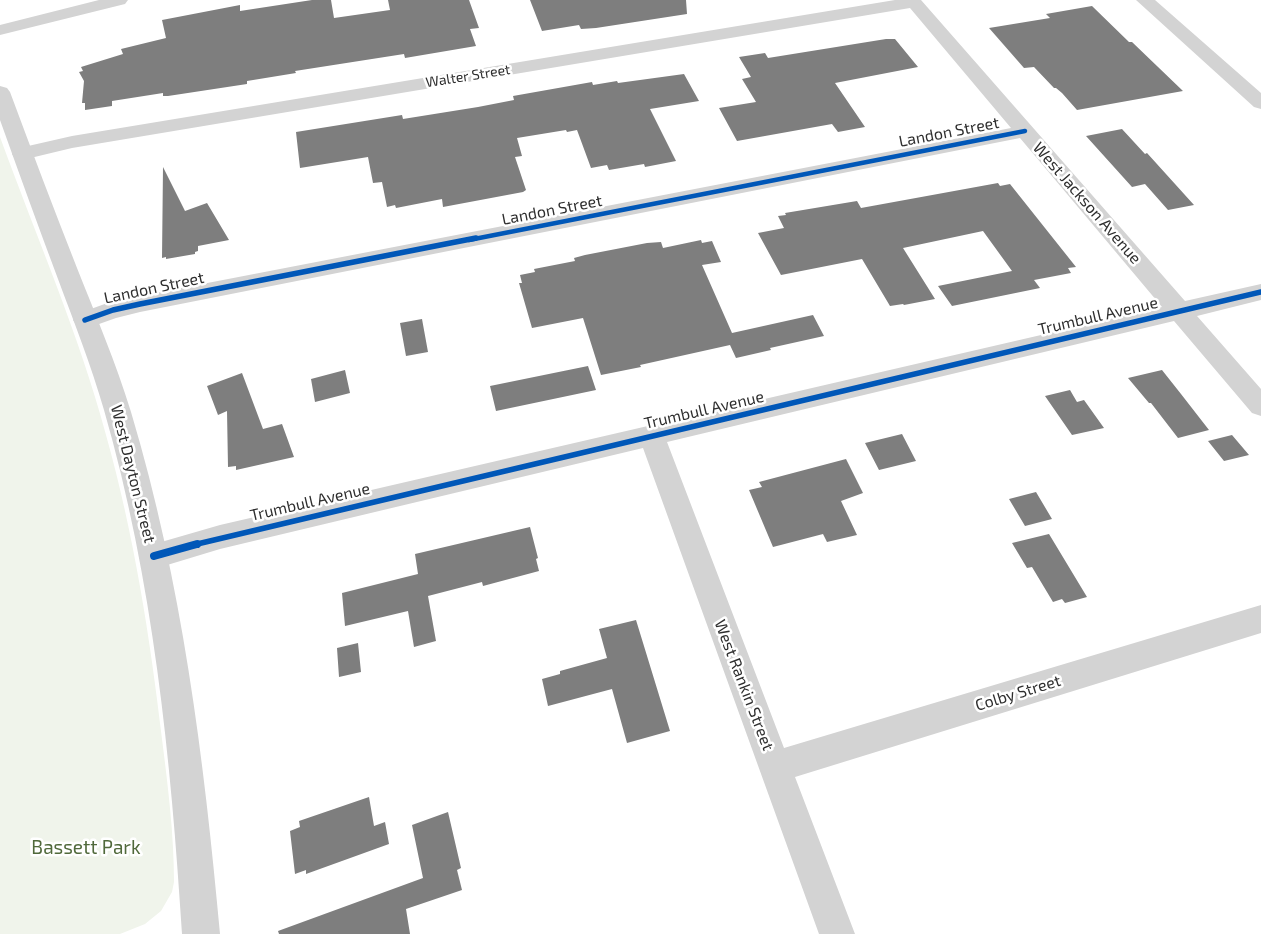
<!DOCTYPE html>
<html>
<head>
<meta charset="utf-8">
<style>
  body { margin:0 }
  canvas { display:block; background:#fff }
</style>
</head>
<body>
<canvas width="1261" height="934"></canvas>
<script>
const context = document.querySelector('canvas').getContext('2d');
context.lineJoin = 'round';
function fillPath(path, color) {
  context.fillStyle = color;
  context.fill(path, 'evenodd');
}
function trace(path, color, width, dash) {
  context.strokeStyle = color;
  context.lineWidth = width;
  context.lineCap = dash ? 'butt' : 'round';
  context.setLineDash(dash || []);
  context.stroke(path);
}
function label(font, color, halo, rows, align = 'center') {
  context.font = font + ' "Exo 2",sans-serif';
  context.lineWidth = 5;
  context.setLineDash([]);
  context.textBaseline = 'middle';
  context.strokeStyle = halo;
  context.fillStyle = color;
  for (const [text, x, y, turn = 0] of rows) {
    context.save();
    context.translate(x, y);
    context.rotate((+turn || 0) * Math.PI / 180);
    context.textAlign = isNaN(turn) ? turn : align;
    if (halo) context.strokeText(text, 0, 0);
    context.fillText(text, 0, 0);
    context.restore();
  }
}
const green = new Path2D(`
  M 0,137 C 36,236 79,334 106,435 C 134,535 150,637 162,739 C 168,787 174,834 174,882 L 172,892 L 161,911 L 145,924 L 120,934 L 0,934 Z`);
const building = new Path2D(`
  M 312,0 L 331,0 L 334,18 L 390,10 L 388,0 L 469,0 L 479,28 L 470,29 L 476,46 L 405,58 L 404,54 L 295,71 L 296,73 L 247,81 L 247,84 L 168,96 L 163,96 L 163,93 L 112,101 L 112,106 L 85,110 L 85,103 L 82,103 L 84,81 L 79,72 L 83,71 L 81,67 L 123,54 L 121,49 L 166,38 L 162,20 L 240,5 L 240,11 Z
  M 530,0 L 686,0 L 687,14 L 596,28 L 581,29 L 579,25 L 542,31 Z
  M 1092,6 L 1129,42 L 1132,42 L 1183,91 L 1077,110 L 1062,93 L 1056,88 L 1054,88 L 1034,67 L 1024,68 L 989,28 L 1050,18 L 1046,14 Z
  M 886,39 L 895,39 L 918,67 L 835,83 L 865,127 L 838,132 L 832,124 L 737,141 L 719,108 L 756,102 L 742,79 L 751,77 L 739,57 L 765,53 L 768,58 Z
  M 684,74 L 699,101 L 650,109 L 676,161 L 645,167 L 644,164 L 609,170 L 607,165 L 591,168 L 577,130 L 567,132 L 566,130 L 517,138 L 522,156 L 515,157 L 526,190 L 523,192 L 443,207 L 442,199 L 396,208 L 395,205 L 387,207 L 382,182 L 373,183 L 368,157 L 300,168 L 296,132 L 402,115 L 403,119 L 478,107 L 514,100 L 513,96 L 592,82 L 593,85 L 617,81 L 618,83 Z
  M 1122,129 L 1145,154 L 1147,153 L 1194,205 L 1168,210 L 1145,184 L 1132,187 L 1086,136 Z
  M 163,167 L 185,211 L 207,203 L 229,240 L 198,246 L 198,251 L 195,252 L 195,254 L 166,259 L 166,257 L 162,258 Z
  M 998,183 L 1000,186 L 1010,184 L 1076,267 L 1068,268 L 1071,273 L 1034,280 L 1040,288 L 952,306 L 938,286 L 1012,271 L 983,231 L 903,248 L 935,299 L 904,305 L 903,304 L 890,306 L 862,259 L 781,275 L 758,233 L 784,228 L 778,216 L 786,215 L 785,213 L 857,201 L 861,208 Z
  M 701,240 L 702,243 L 712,241 L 721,262 L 702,265 L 732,333 L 813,315 L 824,336 L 770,348 L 771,350 L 736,358 L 730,345 L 640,365 L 641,367 L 601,375 L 583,318 L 532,328 L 519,283 L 522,283 L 520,275 L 535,272 L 534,269 L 575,261 L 574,258 L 585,255 L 647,243 L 661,242 L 663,248 Z
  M 422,319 L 428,352 L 406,356 L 400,323 Z
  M 588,366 L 596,390 L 496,411 L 490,386 Z
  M 345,370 L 350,393 L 315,402 L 311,379 Z
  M 1162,370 L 1181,394 L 1209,430 L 1178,438 L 1151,403 L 1149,403 L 1128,378 Z
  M 242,373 L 263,429 L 282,424 L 294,457 L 236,470 L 236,466 L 228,467 L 227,411 L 218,415 L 207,386 Z
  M 1070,390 L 1077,402 L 1084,400 L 1104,428 L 1072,435 L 1045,396 Z
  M 902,434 L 916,461 L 879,470 L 865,443 Z
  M 1232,435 L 1249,455 L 1224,461 L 1208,441 Z
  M 846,459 L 863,493 L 841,501 L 857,535 L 827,542 L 823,534 L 773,547 L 749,490 L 762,487 L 759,482 Z
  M 1036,492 L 1052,519 L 1025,526 L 1009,499 Z
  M 530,527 L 538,558 L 536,559 L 539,571 L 483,586 L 482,582 L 428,596 L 436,641 L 414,647 L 408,611 L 345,626 L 342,593 L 418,574 L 415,554 Z
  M 1049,534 L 1087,597 L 1065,603 L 1062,599 L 1053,602 L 1032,567 L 1027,568 L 1012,543 Z
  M 636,620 L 670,731 L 627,743 L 612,689 L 548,706 L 542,679 L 560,674 L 560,671 L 607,658 L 599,629 Z
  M 358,643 L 361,672 L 339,677 L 337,648 Z
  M 369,797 L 374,826 L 385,822 L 389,844 L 306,874 L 306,870 L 295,874 L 290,831 L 300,827 L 299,821 Z
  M 448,812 L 461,868 L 457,870 L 462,890 L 406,909 L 410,934 L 279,934 L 278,931 L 423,878 L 412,825 Z`);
const minor = new Path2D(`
  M 99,0 L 128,0 L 125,4 L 0,35 L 0,25 Z
  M 895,0 L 921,0 L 1185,301 L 1261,284 L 1261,300 L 1197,316 L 1261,389 L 1261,416 L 1252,413 L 1174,321 L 667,442 L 784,748 L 1261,605 L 1261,633 L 795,777 L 855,934 L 819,934 L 643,448 L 220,549 L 154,569 L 144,565 L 140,556 L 144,547 L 220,525 L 1162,307 L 1020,138 L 140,312 L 116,318 L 85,329 L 77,326 L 73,320 L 77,314 L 113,301 L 140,296 L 1011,128 L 910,8 L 72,148 L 22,160 L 15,159 L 12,154 L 15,149 L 72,136 Z
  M 1136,0 L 1155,0 L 1261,93 L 1261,109 L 1254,107 Z`);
const tertiary = new Path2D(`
  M 0,86 L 7,88 L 10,92 C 32,151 54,210 77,268 C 96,316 116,363 131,412 C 182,582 204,758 220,934 L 182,934 C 171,758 153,580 104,410 C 91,365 74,322 58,279 C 38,226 19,173 0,120 Z`);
const cyclewayFar2 = new Path2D(`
  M 469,240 L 1025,131`);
const cyclewayFar1 = new Path2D(`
  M 85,320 L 113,310 L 140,304 L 476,238
  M 193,545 L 1261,292`);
const cycleway = new Path2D(`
  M 154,556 L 197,544`);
const farStreetnames = [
  ["Walter Street",468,76,-9]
];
const streetNames = [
  ["Landon Street",949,132,-11],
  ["West Jackson Avenue",1087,203,49],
  ["Landon Street",552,210,-11],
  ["Landon Street",154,288,-12],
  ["Trumbull Avenue",1098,316,-13],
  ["Trumbull Avenue",704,410,-13],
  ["West Dayton Street",133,474,76],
  ["Trumbull Avenue",310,502,-13],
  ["West Rankin Street",744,685,69],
  ["Colby Street",1018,693,-17]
];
const nearParknames = [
  ["Bassett Park",86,848]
];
fillPath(green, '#f0f4eb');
fillPath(building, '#7e7e7e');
fillPath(minor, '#d3d3d3');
fillPath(tertiary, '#d3d3d3');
trace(cyclewayFar2, '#0057b8', 4.5);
trace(cyclewayFar1, '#0057b8', 5.5);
trace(cycleway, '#0057b8', 8);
label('14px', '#2e2e2e', '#fff', farStreetnames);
label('16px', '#2e2e2e', '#fff', streetNames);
label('19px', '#50693b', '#fff', nearParknames);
</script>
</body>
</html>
